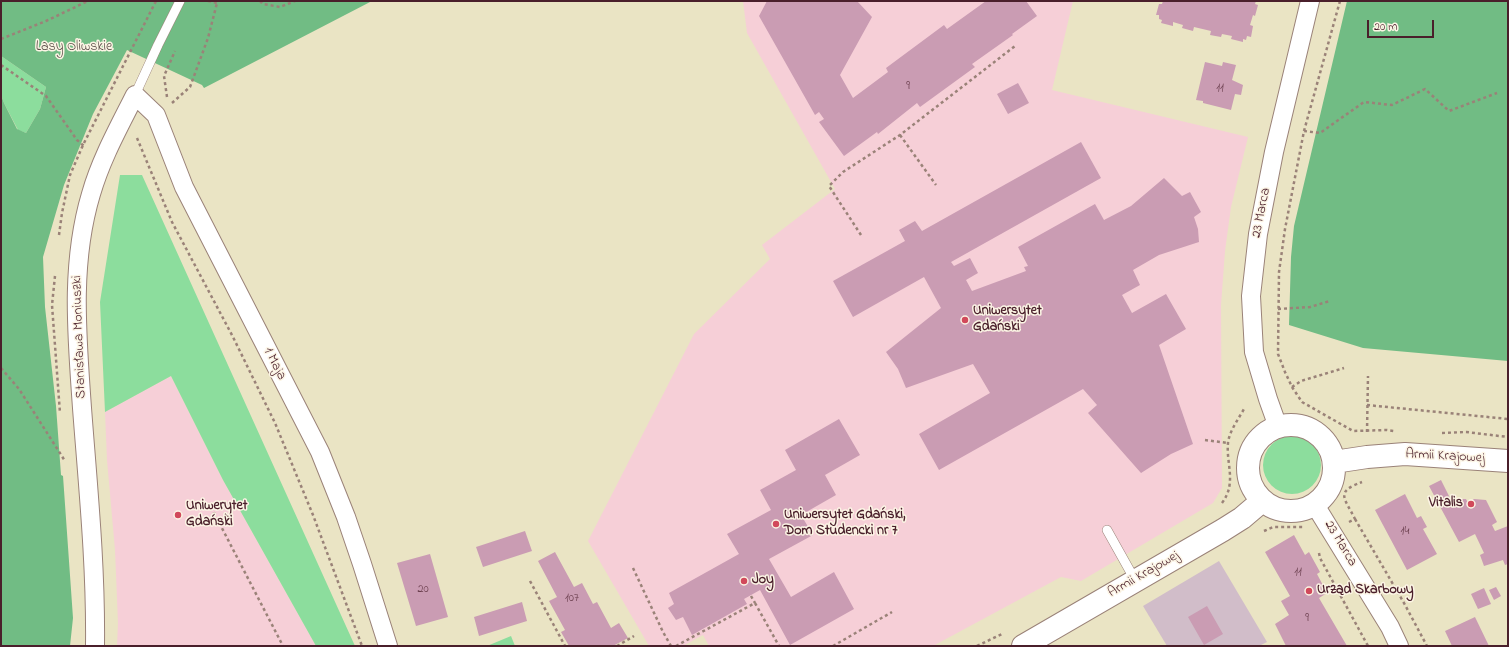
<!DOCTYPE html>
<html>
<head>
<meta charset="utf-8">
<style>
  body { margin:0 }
  #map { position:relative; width:1509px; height:647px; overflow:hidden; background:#eae4c4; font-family:"Indie Flower",sans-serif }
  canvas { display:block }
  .frame { position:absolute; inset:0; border:2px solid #4a1f2b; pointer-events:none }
  .scale { position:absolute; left:1367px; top:20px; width:67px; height:18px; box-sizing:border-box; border:2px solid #4a1f2b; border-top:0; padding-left:5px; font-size:12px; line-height:14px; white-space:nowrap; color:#4a1f2b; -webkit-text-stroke:3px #fcf5e5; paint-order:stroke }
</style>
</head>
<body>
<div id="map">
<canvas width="1509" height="647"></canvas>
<div class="frame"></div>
<div class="scale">20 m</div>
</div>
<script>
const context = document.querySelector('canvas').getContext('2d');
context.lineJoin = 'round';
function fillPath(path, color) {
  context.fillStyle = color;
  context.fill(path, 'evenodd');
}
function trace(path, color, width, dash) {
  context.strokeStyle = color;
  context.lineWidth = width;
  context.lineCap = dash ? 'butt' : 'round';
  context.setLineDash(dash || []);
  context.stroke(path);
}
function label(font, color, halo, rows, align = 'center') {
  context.font = font + ' "Indie Flower",sans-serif';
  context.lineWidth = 3;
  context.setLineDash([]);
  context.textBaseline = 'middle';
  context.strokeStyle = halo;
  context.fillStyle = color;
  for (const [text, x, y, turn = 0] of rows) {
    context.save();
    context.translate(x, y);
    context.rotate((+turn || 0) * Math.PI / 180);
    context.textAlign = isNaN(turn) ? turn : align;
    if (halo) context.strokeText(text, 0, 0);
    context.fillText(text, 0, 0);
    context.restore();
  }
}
const built = new Path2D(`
  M 743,1 L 1073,1 L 1052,90 L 1248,137 L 1231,207 L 1225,251 L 1221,305 L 1222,488 L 1213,503 L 1081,581 L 1061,577 L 933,646 L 709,646 L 703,635 L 683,646 L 649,646 L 588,541 L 694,334 L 770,259 L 762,245 L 835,189 L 747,33 Z
  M 171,376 L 223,480 L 316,646 L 117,646 L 118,623 L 115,550 L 107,460 L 105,412 Z`);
const industrial = new Path2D(`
  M 1219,561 L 1267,642 L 1259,646 L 1167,646 L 1143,606 Z`);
const green = new Path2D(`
  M 1,56 L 46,87 L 40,109 L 26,133 L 18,130 L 4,103 L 1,95 Z
  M 120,175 L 142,175 L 355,646 L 316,646 L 223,480 L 171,376 L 105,412 L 100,302 Z
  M1263 465a29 29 0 1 1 58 0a29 29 0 1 1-58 0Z
  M 511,636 L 515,646 L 487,646 Z`);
const forest = new Path2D(`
  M 1,1 L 372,1 L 204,88 L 202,85 L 127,50 L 93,114 L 64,185 L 43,257 L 45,307 L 56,406 L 61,475 L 63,476 L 73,618 L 70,646 L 1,646 L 1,95 L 4,103 L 17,129 L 26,133 L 40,109 L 46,87 L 1,56 Z
  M 1347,1 L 1508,1 L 1508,361 L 1363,348 L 1289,325 L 1291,257 L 1294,226 Z`);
const building = new Path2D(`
  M 767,1 L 857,1 L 872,17 L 840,75 L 853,98 L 888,72 L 886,68 L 944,25 L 947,29 L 986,1 L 1026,1 L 1037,16 L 1012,34 L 1013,35 L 972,64 L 975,67 L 920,107 L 917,103 L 878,134 L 877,132 L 844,156 L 819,122 L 824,119 L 819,112 L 815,115 L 759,16 Z
  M 1163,1 L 1256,1 L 1255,4 L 1258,5 L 1255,16 L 1253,15 L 1250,25 L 1253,26 L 1251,37 L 1247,36 L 1246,40 L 1243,39 L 1243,42 L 1231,39 L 1232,36 L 1222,34 L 1221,37 L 1210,35 L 1211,31 L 1194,27 L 1193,31 L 1182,28 L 1183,25 L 1173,22 L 1173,26 L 1161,23 L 1162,20 L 1159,19 L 1159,15 L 1156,15 L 1159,4 L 1162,4 Z
  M 1205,62 L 1222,66 L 1223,62 L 1236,65 L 1232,80 L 1243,85 L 1241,95 L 1235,94 L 1231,110 L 1203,103 L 1203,101 L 1196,100 Z
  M 1018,83 L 1029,103 L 1008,114 L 997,94 Z
  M 1081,142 L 1101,178 L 951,262 L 954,266 L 970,258 L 978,273 L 966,280 L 972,291 L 1026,271 L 1024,267 L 1028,266 L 1018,247 L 1095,204 L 1104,220 L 1131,206 L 1164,178 L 1182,196 L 1190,192 L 1201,212 L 1194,217 L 1198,229 L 1199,242 L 1159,255 L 1133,270 L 1140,285 L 1122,295 L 1132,313 L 1166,294 L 1186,329 L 1159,345 L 1193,444 L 1171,454 L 1141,473 L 1088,413 L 1097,405 L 1083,389 L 939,470 L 919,434 L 990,393 L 973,364 L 906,388 L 898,369 L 886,352 L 941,308 L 924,277 L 853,317 L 833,281 L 905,241 L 899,230 L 915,221 L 922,231 Z
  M 839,419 L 860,455 L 825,475 L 836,495 L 801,515 L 813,535 L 769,559 L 791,597 L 834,572 L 854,609 L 790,645 L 760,590 L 744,599 L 747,604 L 692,635 L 683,617 L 676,620 L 668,608 L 674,604 L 669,593 L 739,554 L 727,534 L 771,510 L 760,490 L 796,470 L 785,450 Z
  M 1441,480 L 1452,502 L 1460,499 L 1466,499 L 1468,503 L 1474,499 L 1486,500 L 1497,522 L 1492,525 L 1495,531 L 1508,526 L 1508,564 L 1505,565 L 1503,560 L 1484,566 L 1480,555 L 1484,553 L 1475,534 L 1459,542 L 1429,486 Z
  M 1405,494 L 1417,518 L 1421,516 L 1427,527 L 1423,529 L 1437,554 L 1407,570 L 1375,510 Z
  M 525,531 L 532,551 L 483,567 L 476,547 Z
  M 1294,535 L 1305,555 L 1309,552 L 1320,572 L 1317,574 L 1327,593 L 1319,598 L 1347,646 L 1286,646 L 1275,624 L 1289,615 L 1281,601 L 1290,596 L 1265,552 Z
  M 555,552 L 574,587 L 582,583 L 593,604 L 597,602 L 611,628 L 619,623 L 628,638 L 613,646 L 569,646 L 561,632 L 565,630 L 549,601 L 557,597 L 538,561 Z
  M 430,554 L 448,617 L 416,626 L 397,563 Z
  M 1496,587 L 1501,596 L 1494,600 L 1489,590 Z
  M 1484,588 L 1491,604 L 1478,609 L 1471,594 Z
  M 522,602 L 527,621 L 479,636 L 474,617 Z
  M 1207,606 L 1223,634 L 1204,645 L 1188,617 Z
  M 1475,617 L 1489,646 L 1452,646 L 1445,631 Z`);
const path = new Path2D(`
  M 208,1 L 217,3 L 217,1
  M 260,1 L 263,4 L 280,7 L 295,1
  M 1340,1 L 1304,131 L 1285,229 L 1279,272 L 1278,354 L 1285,372 L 1292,387 L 1302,402 L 1353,431 L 1387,430 L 1394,431
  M 1,39 L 46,21 L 88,1
  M 1,65 L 46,96 L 77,140 L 84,146
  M 167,97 L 164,76 L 175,51
  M 172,103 L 190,87 L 208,38 L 217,3
  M 1304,131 L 1320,133 L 1364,102 L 1392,105 L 1425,89 L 1449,111 L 1497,93
  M 900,135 L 936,185
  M 137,138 L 172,222 L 233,337 L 275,423 L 313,515 L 362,646
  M 59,235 L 62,213 L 70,175 L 83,145 L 156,1
  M 861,235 L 829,186 L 843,172 L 900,135 L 1015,46
  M 55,276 L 52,305 L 60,413
  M 1278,309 L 1310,307 L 1330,301
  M 1,368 L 19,389 L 65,461
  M 1292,387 L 1301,381 L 1344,368
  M 1367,405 L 1508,419
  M 1367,432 L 1368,376
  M 1442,433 L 1466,432 L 1508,437
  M 1205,440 L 1228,443
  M 1222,503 C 1237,483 1226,464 1228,443 C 1229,431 1240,417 1245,407
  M 201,509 L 210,505 L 283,646
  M 1355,519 L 1404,603 L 1427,646
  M 1349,522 L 1355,519 C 1344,497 1335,492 1362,482
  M 1264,531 L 1273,527 L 1303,527
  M 1319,553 L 1320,558 L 1368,646
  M 633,568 L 663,632 L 671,646
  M 530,581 L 565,646
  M 751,596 L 755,603
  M 617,646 L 634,636
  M 676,646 L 755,603 L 779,646
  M 833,646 L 892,612
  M 977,646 L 1004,633`);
const lane = new Path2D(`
  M 135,95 L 158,45 L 180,1
  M 1107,530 L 1135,580`);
const street = new Path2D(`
  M 1278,427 L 1268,399 L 1254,352 L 1251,296 L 1258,234 L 1274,152 L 1310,1
  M 1315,505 L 1390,627 L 1399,646
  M 95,646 C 96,566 88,487 82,408 C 77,336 70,264 91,194 C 101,159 119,127 135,95 L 156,115 L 184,187 L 320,452 L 346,517 L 362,564 L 388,646`);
const secondary = new Path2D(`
  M1248 468a43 43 0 1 1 86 0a43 43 0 1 1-86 0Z
  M 1334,462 L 1367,457 L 1405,454 L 1508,461
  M 1023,646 L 1223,530 L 1242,518 L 1262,501`);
const markers = [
  [965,320,4,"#d1495b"],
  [1471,504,4,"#d1495b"],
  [178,515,4,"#d1495b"],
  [776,524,4,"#d1495b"],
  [744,581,4,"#d1495b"],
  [1309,591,4,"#d1495b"]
];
const numberNames = [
  ["9",908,87],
  ["11",1220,89],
  ["14",1405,532],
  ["11",1298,573],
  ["20",423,590],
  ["107",572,599],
  ["9",1307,619]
];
const parkNames = [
  ["Lasy Oliwskie",74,48]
];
const streetNames = [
  ["23 Marca",1262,213,-79],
  ["Stanisława Moniuszki",80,337,-92],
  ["1 Maja",274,364,63],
  ["Armii Krajowej",1445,457,3],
  ["23 Marca",1340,544,59],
  ["Armii Krajowej",1144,575,-30]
];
const poiNames = [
  ["Uniwersytet",973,312],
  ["Gdański",973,328],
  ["Vitalis",1463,504,"right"],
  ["Uniwerytet",186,507],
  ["Gdański",186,523],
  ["Uniwersytet Gdański,",784,516],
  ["Dom Studencki nr 7",784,532],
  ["Joy",752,581],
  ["Urząd Skarbowy",1317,591]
];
fillPath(built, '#f6cfd7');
fillPath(industrial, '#d1bdc9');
fillPath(green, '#8cdd9d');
fillPath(forest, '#71bc84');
fillPath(building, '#ca9cb3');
trace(lane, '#9a8278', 10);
trace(street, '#9a8278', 20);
trace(secondary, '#9a8278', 24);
trace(path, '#9a8278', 2.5, [3, 3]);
trace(lane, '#fff', 9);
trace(street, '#fff', 18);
trace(secondary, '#fff', 22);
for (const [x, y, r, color] of markers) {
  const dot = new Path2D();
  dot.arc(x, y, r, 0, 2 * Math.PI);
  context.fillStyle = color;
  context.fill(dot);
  trace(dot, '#fcf5e5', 1.5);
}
label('12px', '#6a3e4d', null, numberNames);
label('14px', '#5a4e48', '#fcf5e5', parkNames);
label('14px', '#4a1f2b', '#fcf5e5', streetNames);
label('bold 14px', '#4a1f2b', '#fcf5e5', poiNames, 'left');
</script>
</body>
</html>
